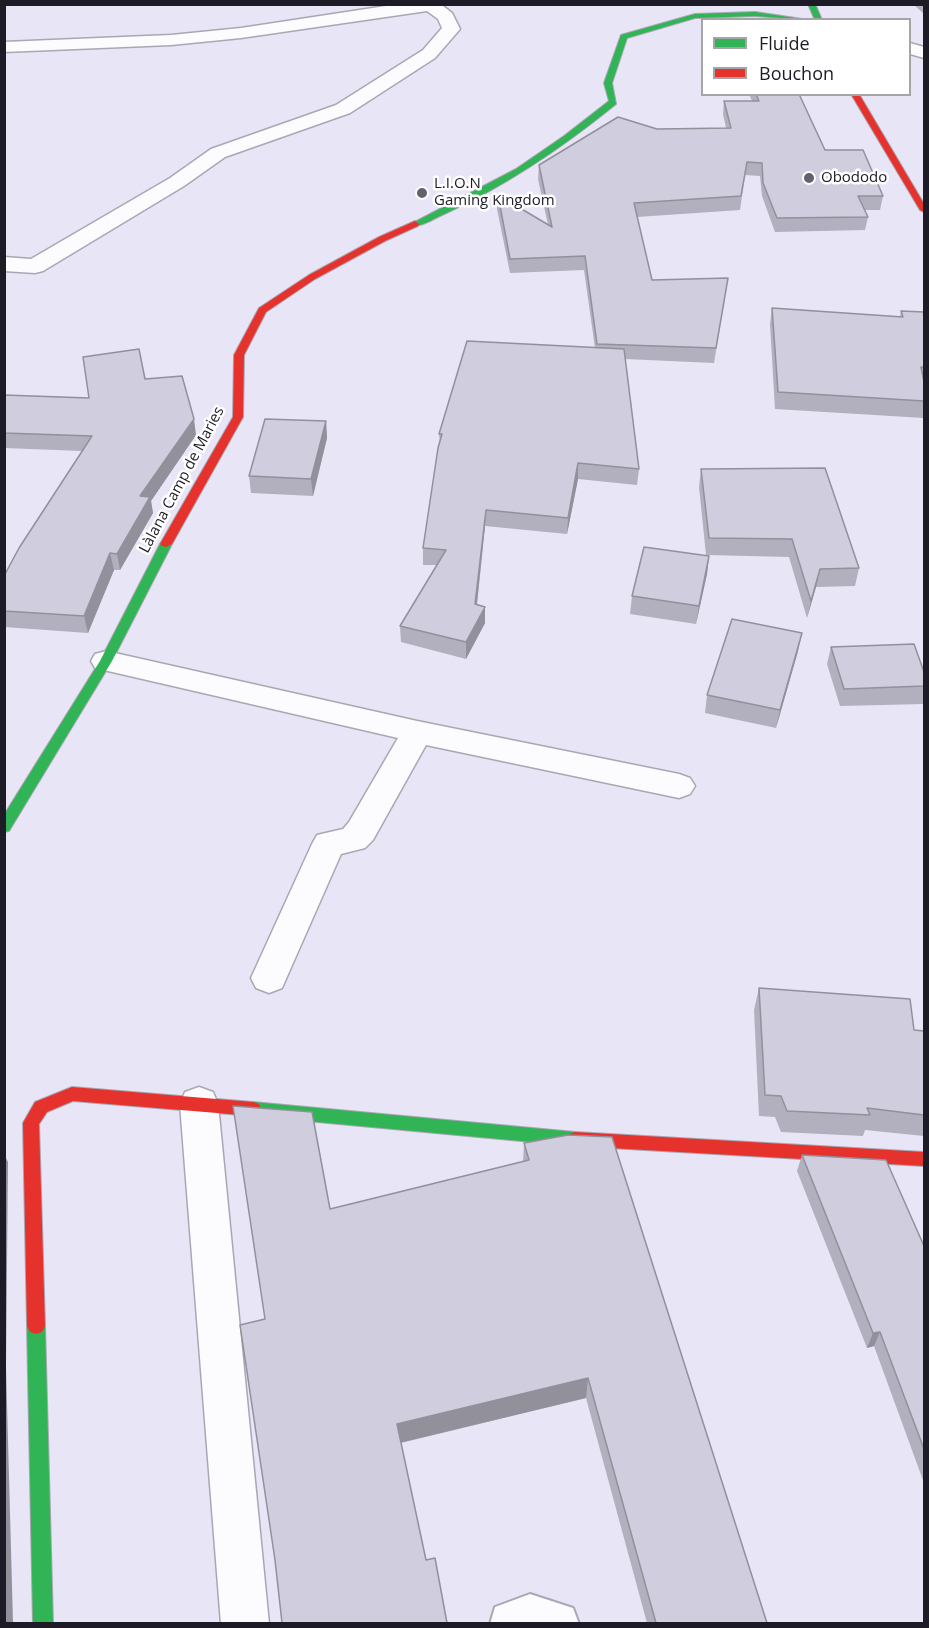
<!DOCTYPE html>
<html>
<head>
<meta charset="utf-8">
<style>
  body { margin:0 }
  #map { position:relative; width:929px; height:1628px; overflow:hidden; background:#e8e5f6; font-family:"Open Sans",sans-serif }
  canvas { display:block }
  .frame { position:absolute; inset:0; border:6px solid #1d1b25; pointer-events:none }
  .legend { position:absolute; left:701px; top:18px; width:210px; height:78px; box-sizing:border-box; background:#fff; border:2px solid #a5a4a8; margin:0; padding:8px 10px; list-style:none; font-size:18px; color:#1d1b25 }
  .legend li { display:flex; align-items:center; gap:12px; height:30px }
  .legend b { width:30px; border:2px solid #a5a4a8 }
</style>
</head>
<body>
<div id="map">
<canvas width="929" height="1628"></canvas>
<div class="frame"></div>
<ul class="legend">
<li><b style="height:8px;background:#30b455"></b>Fluide</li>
<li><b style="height:8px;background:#e5322d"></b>Bouchon</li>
</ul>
</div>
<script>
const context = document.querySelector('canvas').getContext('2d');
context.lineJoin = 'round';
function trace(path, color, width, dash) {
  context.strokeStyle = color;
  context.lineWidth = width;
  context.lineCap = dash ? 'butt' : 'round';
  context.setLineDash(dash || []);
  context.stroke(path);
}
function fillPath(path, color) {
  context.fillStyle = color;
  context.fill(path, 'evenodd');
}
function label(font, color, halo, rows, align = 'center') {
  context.font = font + ' "Open Sans",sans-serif';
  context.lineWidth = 5;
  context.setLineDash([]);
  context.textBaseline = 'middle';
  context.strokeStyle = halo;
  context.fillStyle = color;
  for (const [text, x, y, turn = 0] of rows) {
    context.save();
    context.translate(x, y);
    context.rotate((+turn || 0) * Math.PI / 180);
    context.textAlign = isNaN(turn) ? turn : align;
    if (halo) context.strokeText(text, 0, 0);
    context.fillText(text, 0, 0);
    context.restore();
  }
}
const lane = new Path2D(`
  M 530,1594 L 573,1608 L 579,1624 L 490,1624 L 495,1607 Z`);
const street = new Path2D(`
  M 399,4 L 444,4 L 443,6 L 452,13 L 460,29 L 435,58 L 350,113 L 225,157 L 184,186 L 43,271 L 35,273 L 4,271 L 4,257 L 31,259 L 170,178 L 211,149 L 336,105 L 423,50 L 442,28 L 438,19 L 427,11 L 241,38 L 171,45 L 4,52 L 4,42 L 171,35 L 241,28 Z
  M 910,43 L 924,47 L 924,58 L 910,54 Z
  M 106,651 L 417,721 L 679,774 L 690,778 L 695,786 L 690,794 L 679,798 L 426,745 L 373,840 L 365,848 L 341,854 L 282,988 L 269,993 L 256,988 L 251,978 L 312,844 L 317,835 L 343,829 L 349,822 L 398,738 L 95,668 L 91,661 L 95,654 Z
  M 199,1087 L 213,1092 L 218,1104 L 269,1624 L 221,1624 L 180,1104 L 185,1092 Z`);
const fast = new Path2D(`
  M 808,4 L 815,4 L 822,20 L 815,20 Z
  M 755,12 L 809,20 L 755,16 L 695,18 L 627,38 L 612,83 L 616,104 C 562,148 504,187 440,216 C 431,220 418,229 411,224 L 516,169 L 564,136 L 609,101 L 604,83 L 621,35 L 695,14 Z
  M 166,541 L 172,544 L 112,661 L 9,831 L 4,832 L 4,815 L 100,661 L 160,544 Z
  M 253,1102 L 575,1132 L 581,1134 L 583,1139 L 581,1144 L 575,1146 L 253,1116 L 247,1114 L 245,1109 L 247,1104 Z
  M 36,1318 L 42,1320 L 45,1326 L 53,1624 L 33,1624 L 27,1326 L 30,1320 Z`);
const jam = new Path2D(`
  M 851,94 L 859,94 L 924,204 L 924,212 L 920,210 Z
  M 415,221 L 419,224 L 418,226 L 385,241 L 315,279 L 266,312 L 244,355 L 243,417 L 172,544 L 166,547 L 162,546 L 160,544 L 233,417 L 234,355 L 259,308 L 309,275 L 379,237 Z
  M 72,1087 L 253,1102 L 259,1104 L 261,1109 L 259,1114 L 253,1116 L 73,1101 L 47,1112 L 39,1124 L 45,1326 L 42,1332 L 36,1334 L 30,1332 L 27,1326 L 23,1123 L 35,1102 Z
  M 575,1132 L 924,1152 L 924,1166 L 575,1146 L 569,1144 L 567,1139 L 569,1134 Z`);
const wall = new Path2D(`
  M 913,4 L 924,4 L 924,14 Z
  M 749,94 L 799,94 L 825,150 L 883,196 L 880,210 L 864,210 L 868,217 L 865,230 L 775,232 L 762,196 L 760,176 L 745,175 L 740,210 L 637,217 L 652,280 L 728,278 L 714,363 L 625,359 L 639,469 L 637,485 L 578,479 L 567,534 L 485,526 L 477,605 L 485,623 L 466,659 L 401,642 L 400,626 L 437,565 L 423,565 L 423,548 L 440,444 L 439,434 L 595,348 L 584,270 L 510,273 L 497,209 L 498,195 L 548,225 L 538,179 L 539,165 L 657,129 L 726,128 L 723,114 L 724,101 L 752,101 Z
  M 772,308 L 900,317 L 901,311 L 924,312 L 924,418 L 775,409 L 770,324 Z
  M 145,379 L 196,435 L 151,501 L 153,513 L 120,570 L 114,570 L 88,633 L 4,627 L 4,576 L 82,451 L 4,448 L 4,395 L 89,398 Z
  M 326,421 L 327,438 L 313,496 L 251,493 L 249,476 Z
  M 701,469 L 859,568 L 855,586 L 816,587 L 807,618 L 789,557 L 706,555 L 699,487 Z
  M 709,556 L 707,574 L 696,624 L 630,614 L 632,596 Z
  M 831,647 L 924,672 L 924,704 L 840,706 L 827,664 Z
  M 798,651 L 776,728 L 705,713 L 707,695 Z
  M 759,988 L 914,1030 L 924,1031 L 924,1136 L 865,1130 L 863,1136 L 781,1132 L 775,1117 L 759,1116 L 754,1010 Z
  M 524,1143 L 767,1623 L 647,1623 L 586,1398 L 401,1443 L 426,1560 L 447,1623 L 275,1560 L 265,1319 L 330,1209 L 523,1162 Z
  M 802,1155 L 924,1246 L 924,1483 L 874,1346 L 867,1348 L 797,1171 Z`);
const shadedWall = new Path2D(`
  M 194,419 L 196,435 L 151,501 L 153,513 L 120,570 L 117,554 L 140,496 Z
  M 326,421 L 327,438 L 313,496 L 311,479 Z
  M 578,463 L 578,479 L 567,534 L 568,518 Z
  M 486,510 L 485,526 L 475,621 L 475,604 Z
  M 110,553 L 114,570 L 88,633 L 84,616 Z
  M 709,556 L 707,574 L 696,624 L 699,606 Z
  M 820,569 L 816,587 L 807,618 L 811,601 Z
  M 485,607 L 485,623 L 466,659 L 466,642 Z
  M 802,633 L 798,651 L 776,728 L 780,710 Z
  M 4,1154 L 8,1162 L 6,1367 L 13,1623 L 4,1623 Z
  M 880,1332 L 874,1346 L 867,1348 L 873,1333 Z
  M 588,1378 L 586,1398 L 399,1443 L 397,1424 Z`);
const building = new Path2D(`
  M 756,94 L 799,94 L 825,150 L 863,150 L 883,196 L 858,196 L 868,217 L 777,218 L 763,183 L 762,163 L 747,162 L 741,196 L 634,203 L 652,280 L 728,278 L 716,348 L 597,344 L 585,256 L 510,259 L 498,195 L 552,227 L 539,165 L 618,117 L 657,129 L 731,128 L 724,101 L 759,101 Z
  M 772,308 L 903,317 L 901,311 L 924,312 L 924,367 L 921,367 L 924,382 L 924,401 L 778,392 Z
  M 467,341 L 624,349 L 639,469 L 578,463 L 568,518 L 486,510 L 475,604 L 485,607 L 466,642 L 400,626 L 446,550 L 423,548 L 438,448 L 442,434 L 439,434 Z
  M 139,349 L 145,379 L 182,376 L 194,419 L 140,496 L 150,497 L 117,554 L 110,553 L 84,616 L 4,611 L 4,576 L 19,548 L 92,436 L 4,433 L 4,395 L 89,398 L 83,357 Z
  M 265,419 L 326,421 L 311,479 L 249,476 Z
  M 825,468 L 859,568 L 820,569 L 811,601 L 792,539 L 709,538 L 701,469 Z
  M 644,547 L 709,556 L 699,606 L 632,596 Z
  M 732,619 L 802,633 L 780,710 L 707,695 Z
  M 914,644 L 924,672 L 924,686 L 844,689 L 831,647 Z
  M 759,988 L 910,999 L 914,1030 L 924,1031 L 924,1115 L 867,1108 L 870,1115 L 787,1111 L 781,1096 L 765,1095 Z
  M 233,1106 L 312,1112 L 330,1209 L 529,1160 L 524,1143 L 568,1135 L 612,1137 L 767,1623 L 656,1623 L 588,1378 L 397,1424 L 426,1560 L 435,1558 L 447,1623 L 282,1623 L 275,1560 L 240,1325 L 265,1319 Z
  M 802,1155 L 886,1160 L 924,1246 L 924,1449 L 880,1332 L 873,1333 Z`);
const markers = [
  [809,178,6,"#64626e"],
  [422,193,6,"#64626e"]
];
const farPoinames = [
  ["Obododo",821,178],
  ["L.I.O.N",434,184],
  ["Gaming Kingdom",434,201]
];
const farStreetnames = [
  ["Làlana Camp de Maries",182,480,-62]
];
trace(lane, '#a9a7b3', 4);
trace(street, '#a9a7b3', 3);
trace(fast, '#a9a7b3', 2);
trace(jam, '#a9a7b3', 2);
fillPath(lane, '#fcfbfe');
fillPath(street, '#fcfbfe');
fillPath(fast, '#30b455');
fillPath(jam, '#e5322d');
fillPath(wall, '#b2b0bf');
fillPath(shadedWall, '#91909b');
fillPath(building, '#cfcdde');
trace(building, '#91909b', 1.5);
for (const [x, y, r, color] of markers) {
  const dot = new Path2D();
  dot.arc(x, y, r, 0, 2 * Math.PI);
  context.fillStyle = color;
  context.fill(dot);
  trace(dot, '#fff', 2);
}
label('15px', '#1d1b25', '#fff', farPoinames, 'left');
label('15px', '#1d1b25', '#fff', farStreetnames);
</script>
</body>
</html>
